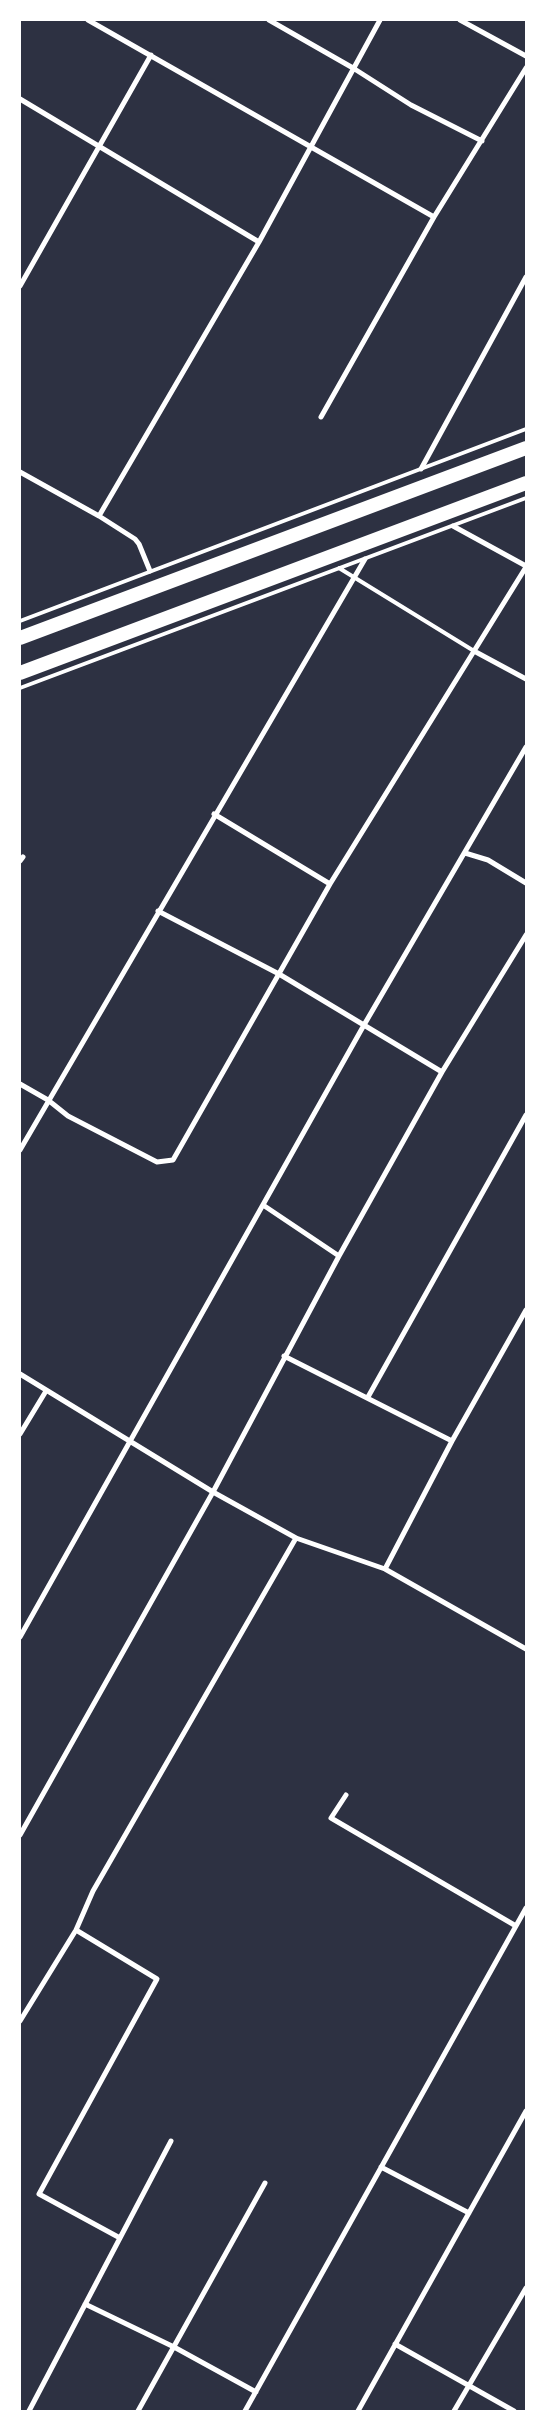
<!DOCTYPE html>
<html>
<head>
<meta charset="utf-8">
<style>
  body { margin:0 }
  #map { position:relative; width:546px; height:2431px; overflow:hidden; background:#2d3142; font-family:Helvetica,sans-serif }
  canvas { display:block }
  .frame { position:absolute; inset:0; border:21px solid #fff; pointer-events:none }
</style>
</head>
<body>
<div id="map">
<canvas width="546" height="2431"></canvas>
<div class="frame"></div>
</div>
<script>
const context = document.querySelector('canvas').getContext('2d');
context.lineJoin = 'round';
function trace(path, color, width, dash) {
  context.strokeStyle = color;
  context.lineWidth = width;
  context.lineCap = dash ? 'butt' : 'round';
  context.setLineDash(dash || []);
  context.stroke(path);
}
const service = new Path2D(`
  M 339,568 L 474,651
  M 20,621 L 526,429
  M 20,688 L 526,498`);
const minor = new Path2D(`
  M 88,20 L 434,217
  M 269,20 L 353,68 L 411,105 L 482,141
  M 460,20 L 526,56
  M 20,99 L 259,242
  M 20,286 L 151,55
  M 321,417 L 434,217 L 526,68
  M 421,469 L 526,277
  M 20,472 L 99,516 L 259,242 L 380,20
  M 99,516 L 135,539 L 139,544 L 150,571
  M 453,526 L 526,566
  M 474,651 L 526,679
  M 214,814 L 330,884
  M 465,853 L 488,860 L 526,883
  M 20,861 L 23,857
  M 158,911 L 279,974 L 442,1072
  M 20,1084 L 48,1100 L 68,1116 L 157,1162 L 173,1160 L 330,884 L 526,567
  M 20,1150 L 365,559
  M 263,1205 L 339,1256
  M 284,1356 L 452,1441
  M 20,1374 L 213,1492 L 296,1538 L 385,1569 L 526,1649
  M 368,1397 L 526,1115
  M 20,1434 L 46,1391
  M 385,1569 L 452,1441 L 526,1310
  M 20,1637 L 364,1025 L 526,747
  M 346,1795 L 331,1818 L 516,1926
  M 20,1835 L 213,1492 L 339,1256 L 442,1072 L 526,935
  M 76,1930 L 157,1979 L 39,2194 L 120,2238
  M 20,2021 L 76,1930 L 93,1891 L 296,1538
  M 381,2167 L 469,2213
  M 85,2304 L 174,2347 L 256,2392
  M 395,2344 L 514,2411
  M 29,2411 L 171,2141
  M 138,2411 L 265,2183
  M 245,2411 L 526,1908
  M 358,2411 L 526,2111
  M 454,2411 L 526,2288`);
const trunk = new Path2D(`
  M 20,638 L 526,448
  M 20,673 L 526,483`);
trace(service, '#fff', 4);
trace(minor, '#fff', 5);
trace(trunk, '#fff', 14);
</script>
</body>
</html>
